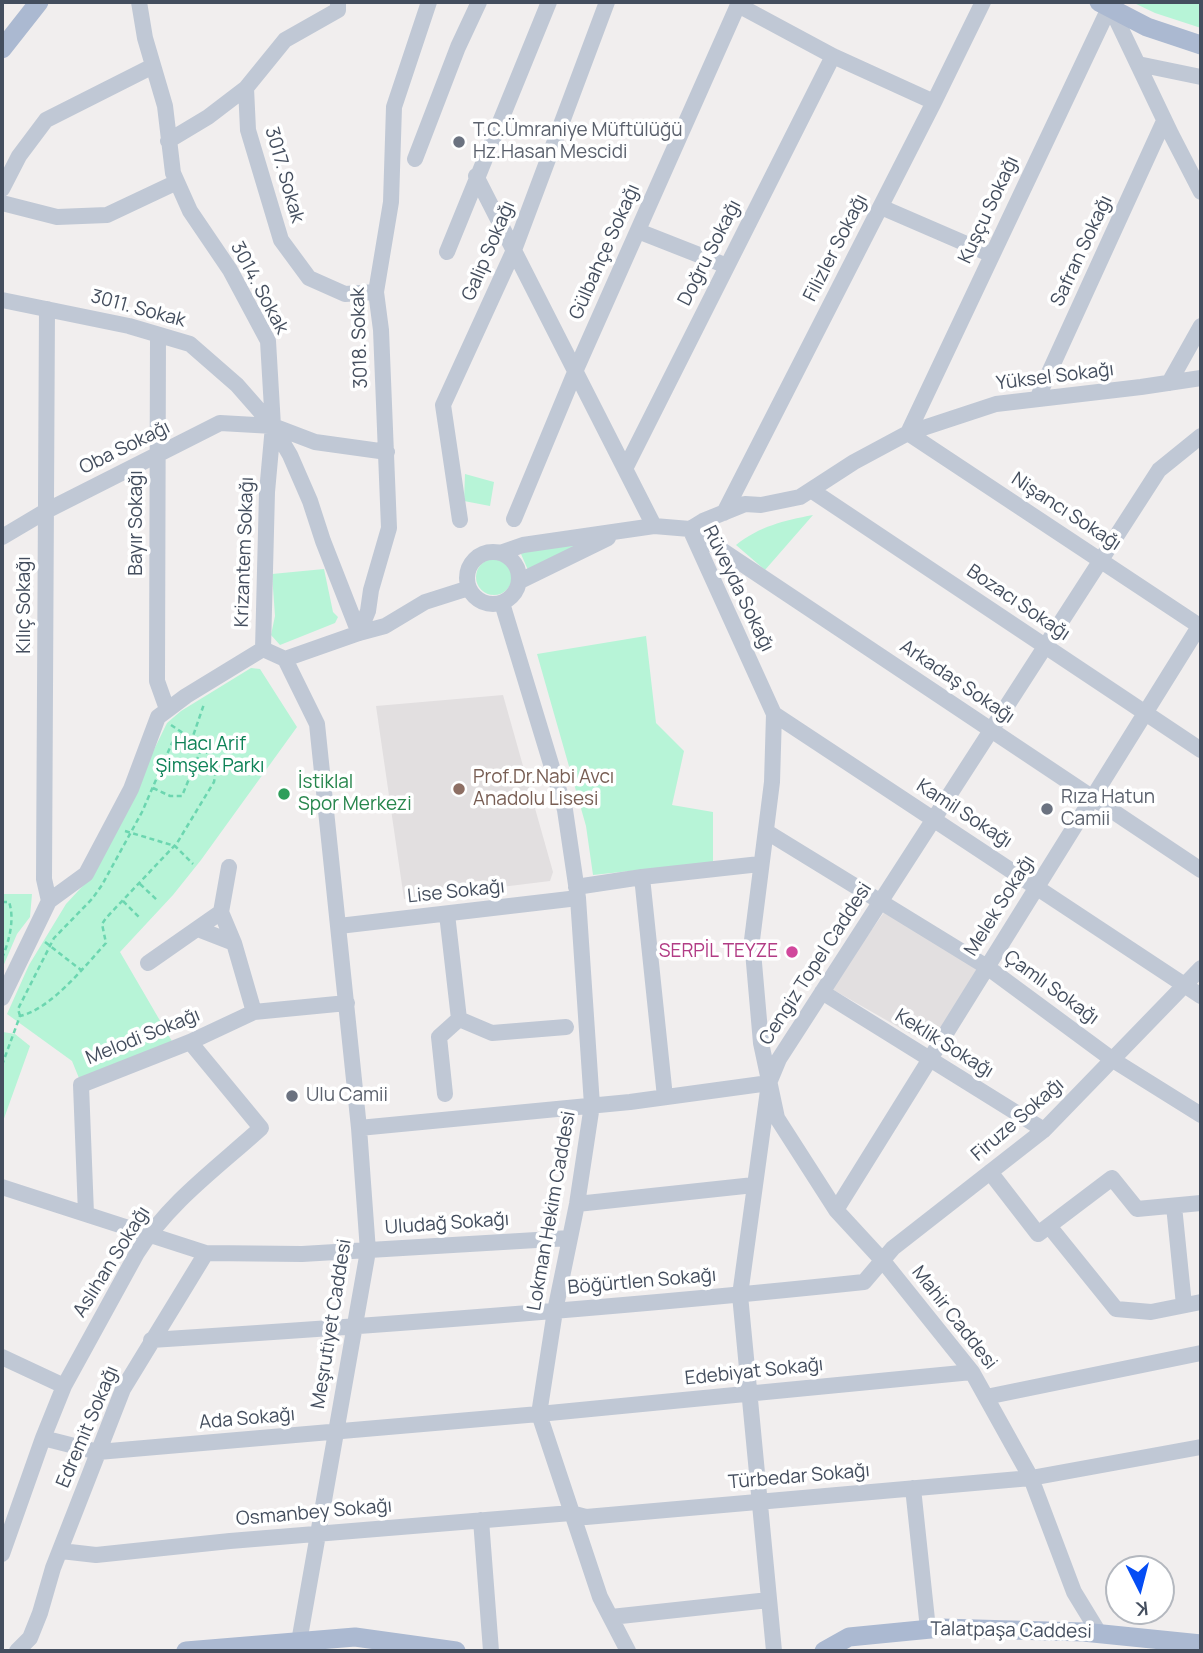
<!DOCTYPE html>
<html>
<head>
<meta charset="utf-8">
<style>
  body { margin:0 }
  #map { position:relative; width:1203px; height:1653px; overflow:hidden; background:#f1eeee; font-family:Manrope,sans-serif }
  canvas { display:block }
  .frame { position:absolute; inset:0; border:4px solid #444e5e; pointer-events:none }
  .north { position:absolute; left:1105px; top:1555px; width:70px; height:70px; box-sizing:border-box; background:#fff; border:2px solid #b4b8bf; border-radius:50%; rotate:174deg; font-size:19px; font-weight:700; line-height:28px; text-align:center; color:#444e5e }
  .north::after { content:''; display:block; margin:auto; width:24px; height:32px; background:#054df4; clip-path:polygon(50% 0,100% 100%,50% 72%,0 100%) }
</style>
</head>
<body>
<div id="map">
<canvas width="1203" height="1653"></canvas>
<div class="frame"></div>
<div class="north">K</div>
</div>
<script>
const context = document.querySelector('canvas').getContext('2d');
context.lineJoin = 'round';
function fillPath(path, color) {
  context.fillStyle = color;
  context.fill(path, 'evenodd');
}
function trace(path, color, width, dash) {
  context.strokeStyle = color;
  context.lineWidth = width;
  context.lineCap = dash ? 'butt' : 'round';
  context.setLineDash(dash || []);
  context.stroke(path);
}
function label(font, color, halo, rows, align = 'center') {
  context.font = font + ' Manrope,sans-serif';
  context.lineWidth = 7;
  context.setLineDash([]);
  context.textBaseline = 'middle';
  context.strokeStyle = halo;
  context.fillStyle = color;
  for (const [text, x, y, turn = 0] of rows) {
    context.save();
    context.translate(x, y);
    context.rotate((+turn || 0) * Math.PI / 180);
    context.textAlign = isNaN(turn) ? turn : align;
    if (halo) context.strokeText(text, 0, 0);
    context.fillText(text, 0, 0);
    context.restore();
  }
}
const education = new Path2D(`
  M 503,695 L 553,872 L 550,881 L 404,899 L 376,706 Z
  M 885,911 L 978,970 L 930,1045 L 830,988 Z`);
const green = new Path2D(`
  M 1132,2 L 1201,2 L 1201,28 L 1155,13 Z
  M 465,474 L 494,482 L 490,506 L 464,501 Z
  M 813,515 L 765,570 L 736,545 C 760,526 783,521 813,515 Z
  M 585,542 L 528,570 L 521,554 L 529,550 Z
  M476 577a18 18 0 1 1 36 0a18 18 0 1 1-36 0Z
  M 324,569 L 333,612 L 338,617 L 335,623 L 280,645 L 271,635 L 275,616 L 272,574 Z
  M 646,636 L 656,723 L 684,751 L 672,805 L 713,812 L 713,862 L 593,875 L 586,826 L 537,654 Z
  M 251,668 L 260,669 L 297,727 L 201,860 L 173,895 L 120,952 L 173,1043 L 81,1083 L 72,1061 L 7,1014 L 29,965 L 66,904 L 92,876 L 167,723 L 181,711 Z
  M 2,894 L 32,894 L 30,917 L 17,934 L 2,969 Z
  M 3,1032 L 15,1034 L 30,1046 L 2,1124 Z`);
const path = new Path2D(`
  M 171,725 L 192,739
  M 153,788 L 170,796 L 182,796 L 202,747
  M 125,831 L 175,846 L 193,864
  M 140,884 L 157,900
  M 123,901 L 140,918
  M 2,902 L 9,902 C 15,919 9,942 2,958
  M 45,942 L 81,970
  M 20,1016 L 18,1009 L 54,938 L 92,899 L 102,885 L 142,812 L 172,743 L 181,732
  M 2,1065 L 20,1016 C 51,1009 85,966 106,943 L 102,924 L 106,918 L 177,843 L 214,782 L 216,771 L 212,757 L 192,739 L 204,704`);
const minor = new Path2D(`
  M 139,2 L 145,38 L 165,106 L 173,173 L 190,211 L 230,270 L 268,341 L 273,426 L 290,455 L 310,501 L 323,541 L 359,633
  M 739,2 L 738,5 L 833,56 L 934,102
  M 1110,6 L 908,433 L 1201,627
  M 1110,6 L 1171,134 L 1201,192
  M 1138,64 L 1201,77
  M 246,88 L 248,130 L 281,240 L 309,278 L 345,294 L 376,292
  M 168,141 L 208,117 L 246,88 L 285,40 L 338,10 L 338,2
  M 415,159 L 458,47 L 479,2
  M 476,176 L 654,526
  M 2,189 L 19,156 L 46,120 L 153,66
  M 2,203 L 57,217 L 107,215 L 177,182
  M 881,207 L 992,255
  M 638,231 L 727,266
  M 447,252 L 549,2
  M 2,300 L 129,326 L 190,344 L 237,385 L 273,426
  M 47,309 L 44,879 L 49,901
  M 158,335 L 157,681 L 167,709
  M 1201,378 L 1141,387 L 996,404 L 908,433 L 854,462 L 800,497 L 761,505 L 745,504 L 703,521 L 690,529 L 1201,870
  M 1169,383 L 1201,326
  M 1037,399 L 1164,121
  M 625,469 L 833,56
  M 811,490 L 1201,750
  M 724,513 L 934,102 L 983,2
  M 514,519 L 578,365 L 738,5
  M 460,520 L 443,405 L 514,250 L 607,2
  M 2,537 L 46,511 L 220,423 L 273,426 L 315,442 L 387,452
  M467 578a26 26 0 1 1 52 0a26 26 0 1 1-52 0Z
  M 500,553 L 523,545 L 654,526 L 690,529 L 774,714 L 772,782 L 752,940 L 761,1043 L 777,1118 L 836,1210 L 883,1261 L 972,1372 L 1031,1478 L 1074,1592 L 1099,1633
  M 520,581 L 608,538
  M 502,603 L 565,810 L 578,898 L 592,1105 L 577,1204 L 555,1311 L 539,1414 L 600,1597 L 628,1651
  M 359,633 L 368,611 L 371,590 L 389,528 L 381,330 L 376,292 L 391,202 L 394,107 L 429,2
  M 263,649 L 285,659 L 317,724 L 359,1128 L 368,1251 L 299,1642
  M 263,649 L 267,492 L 273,426
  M 285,659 L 359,633 L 385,626 L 425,602 L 469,588
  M 774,714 L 1201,996
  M 767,832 L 987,967 L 1113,1060 L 1201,1115
  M 642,877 L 665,1097
  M 576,887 L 642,877 L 760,864
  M 221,912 L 234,943 L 254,1012
  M 447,914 L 459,1019
  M 339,926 L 578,898
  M 198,929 L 234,943
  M 148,963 L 221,912 L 229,867
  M 822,992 L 1044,1130
  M 2,998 L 49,901 L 86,874 L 131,789 L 158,717 L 186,696 L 263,649
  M 459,1019 L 492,1033 L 566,1027
  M 445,1094 L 439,1037 L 459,1019
  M 359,1128 L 630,1102 L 769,1083
  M 990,1172 L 1038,1234 L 1112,1178 L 1137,1209 L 1201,1203
  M 2,1187 L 206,1253 L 302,1254 L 570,1238
  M 577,1204 L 754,1185
  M 1174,1206 L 1184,1305
  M 836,1210 L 1200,625
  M 86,1214 L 81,1085 L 190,1042 L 254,1012 L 347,1003
  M 1049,1226 L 1116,1309 L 1151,1312 L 1201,1302
  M 151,1340 C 389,1325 627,1307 864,1282 L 893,1248 L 1044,1130 L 1201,968
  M 2,1357 L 64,1386
  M 986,1397 L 1201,1353
  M 43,1438 L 98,1452 L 539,1414 L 972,1372
  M 913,1488 L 928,1629
  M 481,1520 L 491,1651
  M 61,1551 L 96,1555 L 230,1541 L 571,1513 L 586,1517 L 1031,1478 L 1201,1447
  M 2,1554 L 43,1438 L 64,1386 L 137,1253 C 169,1202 217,1168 261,1128 L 190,1042
  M 611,1617 L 769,1600
  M 17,1651 L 30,1638 L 40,1613 L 53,1568 L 123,1389 L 206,1253
  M 774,1651 L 740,1295 L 769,1083 L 779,1059 L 1159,470 L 1201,436`);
const major = new Path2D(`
  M 1099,2 L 1147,27 L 1201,45
  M 2,49 L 39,2
  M 186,1651 L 355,1637 L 456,1651
  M 824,1651 L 849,1637 L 941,1628 L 1083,1632 L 1201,1644`);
const markers = [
  [459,142,7,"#6b7280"],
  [459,789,7,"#8d6e63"],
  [284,794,7,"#2e9e5b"],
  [1047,809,7,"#6b7280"],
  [792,952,7,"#d1479c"],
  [292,1096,7,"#6b7280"]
];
const worshipNames = [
  ["T.C.Ümraniye Müftülüğü",473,131],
  ["Hz.Hasan Mescidi",473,153],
  ["Rıza Hatun",1061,798],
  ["Camii",1061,820],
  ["Ulu Camii",306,1096]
];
const streetNames = [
  ["3017. Sokak",284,175,74],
  ["Kuşçu Sokağı",989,210,-65],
  ["Filizler Sokağı",836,248,-63],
  ["Galip Sokağı",489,251,-67],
  ["Safran Sokağı",1082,251,-65],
  ["Gülbahçe Sokağı",605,252,-66],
  ["Doğru Sokağı",710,253,-63],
  ["3014. Sokak",259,288,62],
  ["3011. Sokak",138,309,15],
  ["3018. Sokak",360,338,-92],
  ["Yüksel Sokağı",1055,377,-7],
  ["Oba Sokağı",125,448,-26],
  ["Nişancı Sokağı",1066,512,33],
  ["Bayır Sokağı",137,523,-90],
  ["Krizantem Sokağı",245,552,-88],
  ["Rüveyda Sokağı",738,589,64],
  ["Bozacı Sokağı",1018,603,34],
  ["Kılıç Sokağı",25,605,-90],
  ["Arkadaş Sokağı",957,682,34],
  ["Kamil Sokağı",964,814,33],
  ["Lise Sokağı",456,892,-6],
  ["Melek Sokağı",1000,906,-58],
  ["Cengiz Topel Caddesi",816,964,-57],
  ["Çamlı Sokağı",1051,988,36],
  ["Melodi Sokağı",143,1037,-22],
  ["Keklik Sokağı",944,1044,32],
  ["Firuze Sokağı",1018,1120,-41],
  ["Lokman Hekim Caddesi",552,1211,-80],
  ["Uludağ Sokağı",447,1224,-4],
  ["Aslıhan Sokağı",112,1262,-58],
  ["Böğürtlen Sokağı",642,1282,-5],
  ["Mahir Caddesi",954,1318,52],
  ["Meşrutiyet Caddesi",332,1324,-81],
  ["Edebiyat Sokağı",754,1372,-6],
  ["Ada Sokağı",247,1419,-5],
  ["Edremit Sokağı",88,1427,-67],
  ["Türbedar Sokağı",799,1477,-5],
  ["Osmanbey Sokağı",314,1513,-5],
  ["Talatpaşa Caddesi",1011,1631,1]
];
const parkNames = [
  ["Hacı Arif",210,745],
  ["Şimşek Parkı",210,767]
];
const educationNames = [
  ["Prof.Dr.Nabi Avcı",473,778],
  ["Anadolu Lisesi",473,800]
];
const leisureNames = [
  ["İstiklal",298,783],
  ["Spor Merkezi",298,805]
];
const hotelNames = [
  ["SERPİL TEYZE",778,952]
];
fillPath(education, '#e2dfe0');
fillPath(green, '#b7f4d7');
trace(path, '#6cd6b0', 2.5, [5, 3.5]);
trace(minor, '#c0c8d5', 16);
trace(major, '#abb9d1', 19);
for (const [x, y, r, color] of markers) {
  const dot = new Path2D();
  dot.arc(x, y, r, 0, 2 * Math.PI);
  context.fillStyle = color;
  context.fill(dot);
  trace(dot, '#fff', 2.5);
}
label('19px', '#5b616d', '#fff', worshipNames, 'left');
label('19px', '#444e5e', '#fff', streetNames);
label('19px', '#0d8257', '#fff', parkNames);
label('19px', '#785e54', '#fff', educationNames, 'left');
label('19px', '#27864d', '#fff', leisureNames, 'left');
label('19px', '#b23c85', '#fff', hotelNames, 'right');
</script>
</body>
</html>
